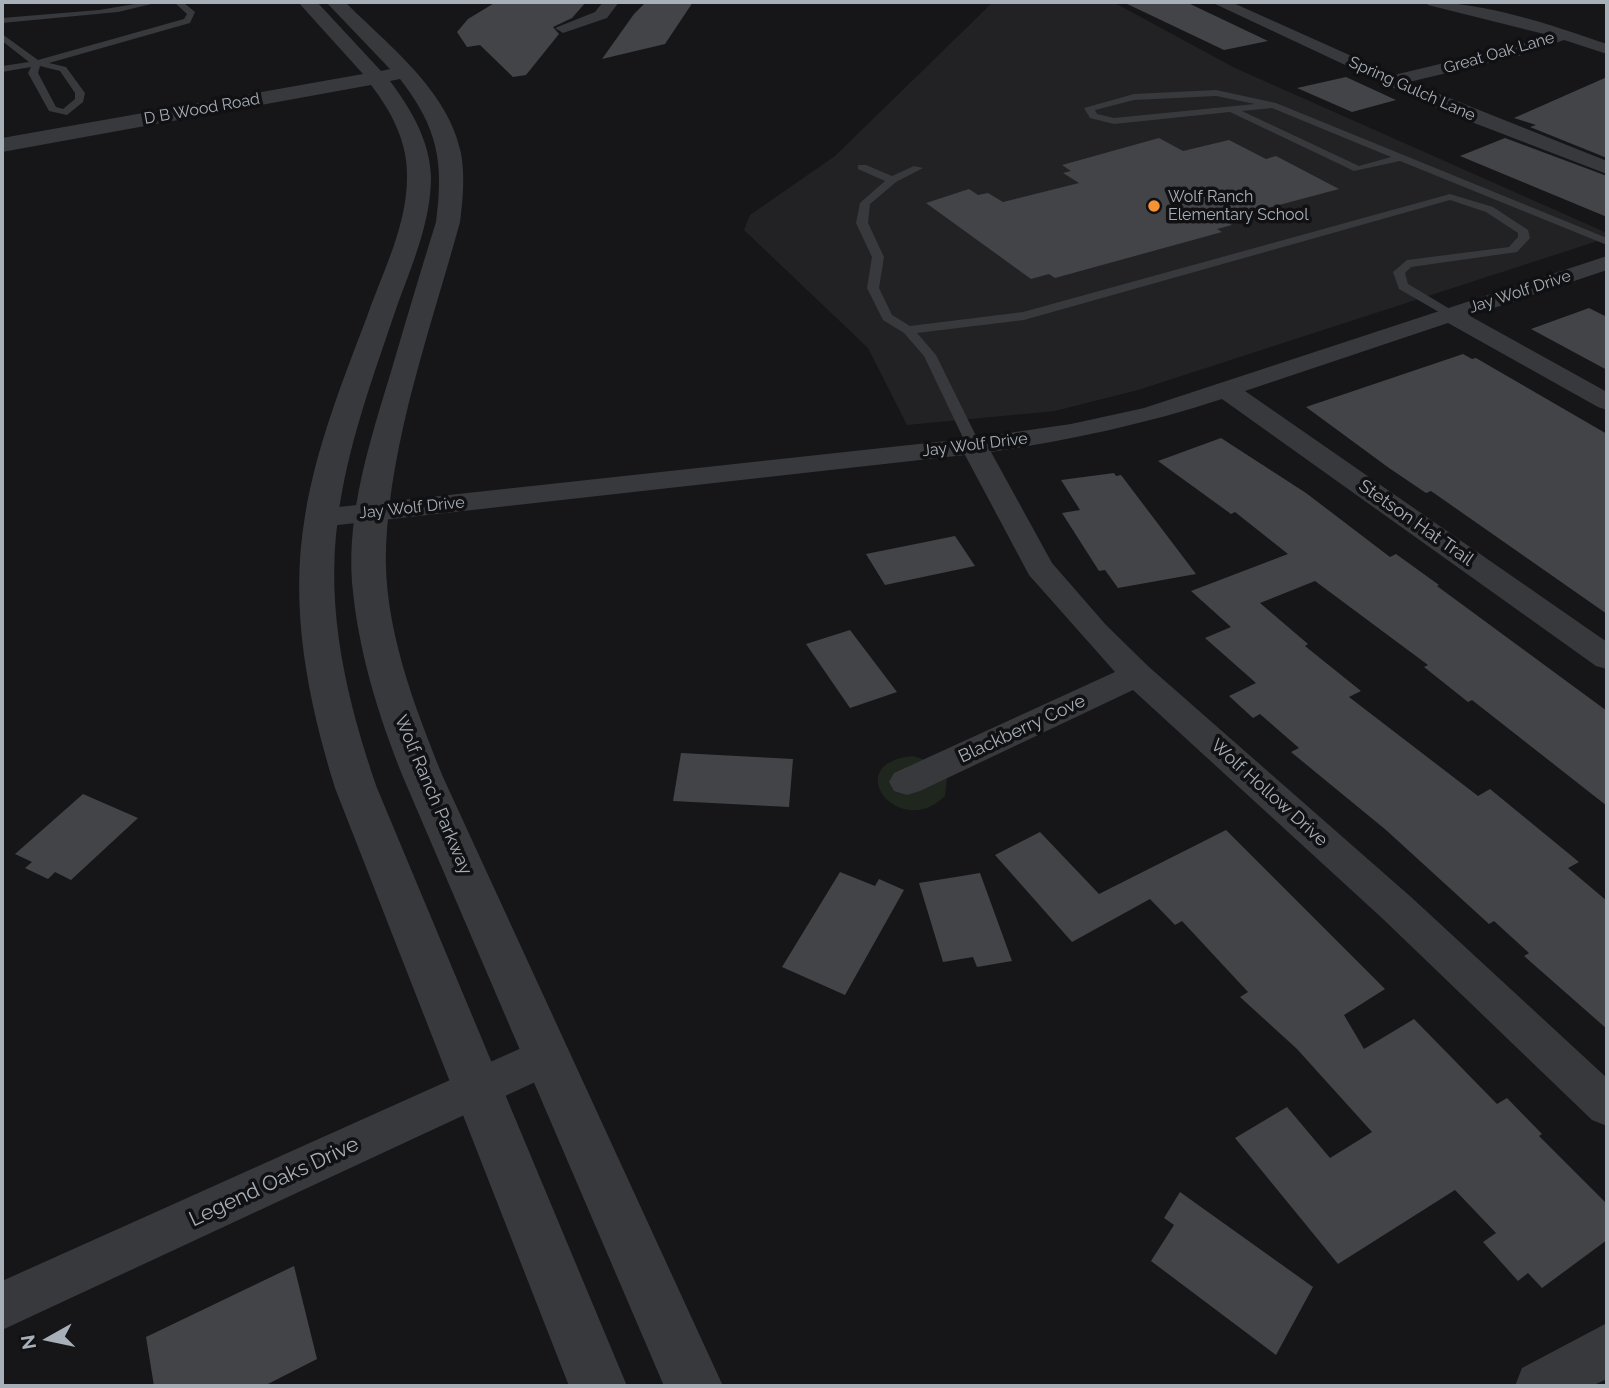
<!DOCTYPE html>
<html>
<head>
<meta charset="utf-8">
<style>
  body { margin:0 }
  #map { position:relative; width:1609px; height:1388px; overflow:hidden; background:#161618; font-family:Raleway,sans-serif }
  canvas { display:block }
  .frame { position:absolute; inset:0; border:4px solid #a7afb8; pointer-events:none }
  .north { position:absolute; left:14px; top:1304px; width:70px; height:70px; -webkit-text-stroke:5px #111113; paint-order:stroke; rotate:261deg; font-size:19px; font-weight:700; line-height:28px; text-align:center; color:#a7afb8 }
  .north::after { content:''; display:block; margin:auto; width:24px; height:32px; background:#a7afb8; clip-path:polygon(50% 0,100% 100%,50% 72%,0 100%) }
</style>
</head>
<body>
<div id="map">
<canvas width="1609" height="1388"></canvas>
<div class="frame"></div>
<div class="north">N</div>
</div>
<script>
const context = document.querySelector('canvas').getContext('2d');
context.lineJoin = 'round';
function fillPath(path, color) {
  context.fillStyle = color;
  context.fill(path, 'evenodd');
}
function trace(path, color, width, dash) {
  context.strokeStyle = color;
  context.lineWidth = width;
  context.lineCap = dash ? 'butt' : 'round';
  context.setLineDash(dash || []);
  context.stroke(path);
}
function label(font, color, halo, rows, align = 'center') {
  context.font = font + ' Raleway,sans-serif';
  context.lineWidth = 7;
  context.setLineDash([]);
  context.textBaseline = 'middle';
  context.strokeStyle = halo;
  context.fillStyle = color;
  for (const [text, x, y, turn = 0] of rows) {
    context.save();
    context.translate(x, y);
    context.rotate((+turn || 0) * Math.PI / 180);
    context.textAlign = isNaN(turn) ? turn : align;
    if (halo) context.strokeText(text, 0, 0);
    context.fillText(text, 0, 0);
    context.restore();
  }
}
const built = new Path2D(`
  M 993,2 L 1113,2 L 1235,68 L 1607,233 L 1607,238 L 1138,390 L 1055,411 L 907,425 L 868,348 L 744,230 L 750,215 L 835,156 Z`);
const green = new Path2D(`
  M 913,756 L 934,763 L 947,778 L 945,796 C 899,842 838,763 913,756 Z`);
const building = new Path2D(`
  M 496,2 L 586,2 L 572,18 L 553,27 L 559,34 L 526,75 L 513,77 L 480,45 L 467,47 L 457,32 L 468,19 Z
  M 646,2 L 693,2 L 665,44 L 602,59 L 634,14 Z
  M 1123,2 L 1186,2 L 1268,41 L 1224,50 Z
  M 1346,77 L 1396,100 L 1352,112 L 1297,88 Z
  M 1607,77 L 1607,158 L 1530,127 L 1536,125 L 1514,118 Z
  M 1159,138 L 1183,151 L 1229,140 L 1266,159 L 1276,156 L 1339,189 L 1223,220 L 1232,225 L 1217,229 L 1222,232 L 1055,278 L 1049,274 L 1031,279 L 926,203 L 969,189 L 978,195 L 988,193 L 1003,202 L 1079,183 L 1063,173 L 1071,171 L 1062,165 Z
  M 1505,138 L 1607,176 L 1607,217 L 1460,156 Z
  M 1589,308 L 1607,317 L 1607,370 L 1531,329 Z
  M 1463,354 L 1472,359 L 1476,358 L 1607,434 L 1607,614 L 1431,491 L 1426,493 L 1389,468 L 1306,407 Z
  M 1221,438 L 1306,493 L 1390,557 L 1396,554 L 1439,585 L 1437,586 L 1607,711 L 1607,806 L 1472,700 L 1468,702 L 1424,667 L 1428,665 L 1315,581 L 1260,603 L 1308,644 L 1305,646 L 1361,691 L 1349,697 L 1478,796 L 1490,789 L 1579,862 L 1568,868 L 1607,901 L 1607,1029 L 1524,956 L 1529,953 L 1494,921 L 1489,924 L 1386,830 L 1291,752 L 1299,748 L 1260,714 L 1253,718 L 1229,696 L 1256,683 L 1205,638 L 1231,627 L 1191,591 L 1288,554 L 1235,512 L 1231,514 L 1158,461 Z
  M 1114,473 L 1116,476 L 1121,475 L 1196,574 L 1118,588 L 1105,570 L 1099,571 L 1062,513 L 1080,510 L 1061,480 Z
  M 955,536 L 975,566 L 885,585 L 866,554 Z
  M 850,630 L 897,692 L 850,708 L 806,644 Z
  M 681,753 L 793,759 L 789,807 L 673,801 Z
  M 83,794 L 138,818 L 71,880 L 55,872 L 48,879 L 25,868 L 32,862 L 15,854 Z
  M 1226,830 L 1385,989 L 1344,1015 L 1364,1049 L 1414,1019 L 1497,1104 L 1507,1098 L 1542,1134 L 1539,1136 L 1607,1204 L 1607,1240 L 1542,1288 L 1528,1273 L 1518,1281 L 1483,1242 L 1496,1233 L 1455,1190 L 1338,1264 L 1235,1138 L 1287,1107 L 1330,1158 L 1372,1132 L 1297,1049 L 1240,997 L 1248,992 L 1182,921 L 1175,925 L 1150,899 L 1072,942 L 995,855 L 1040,832 L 1099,894 Z
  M 840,872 L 875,886 L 879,879 L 904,890 L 845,995 L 782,967 Z
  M 980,873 L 1012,961 L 977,967 L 973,957 L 943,962 L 919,883 Z
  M 1180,1192 L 1313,1287 L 1276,1355 L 1151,1261 L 1174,1225 L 1164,1218 Z
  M 294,1266 L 317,1359 L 264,1386 L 154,1386 L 146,1337 Z`);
const service = new Path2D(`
  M 147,2 L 160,2 L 118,12 L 2,23 L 2,18 L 99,10 Z
  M 174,2 L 183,2 L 195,12 L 190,23 L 49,63 L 66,67 L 85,93 L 83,102 L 67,115 L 49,111 L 28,73 L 31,67 L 2,72 L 2,66 L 29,62 L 2,41 L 2,34 L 38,60 L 184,19 L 187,14 ZM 40,66 L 60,71 L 75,93 L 75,99 L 63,109 L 56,107 L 38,73 Z
  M 1216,90 L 1276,103 L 1607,238 L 1607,245 L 1400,161 L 1354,171 L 1230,112 L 1114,124 L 1090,118 L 1084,108 L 1134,94 ZM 1216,96 L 1255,104 L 1114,118 L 1097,114 L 1095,110 L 1134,100 ZM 1272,108 L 1391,157 L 1359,166 L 1242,111 Z
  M 858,165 L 866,165 L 892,176 L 914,166 L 923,168 L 896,182 L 870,204 L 868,223 L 884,257 L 879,288 L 892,315 L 910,326 L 1023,312 L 1450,194 L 1493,207 L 1528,230 L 1530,238 L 1517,252 L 1411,267 L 1405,273 L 1408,284 L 1455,312 L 1457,315 L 1451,319 L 1399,289 L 1393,272 L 1407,260 L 1509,247 L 1518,237 L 1518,233 L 1486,212 L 1450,200 L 1024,320 L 917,333 L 936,355 L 981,446 L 974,450 L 967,446 L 924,356 L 904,333 L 883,320 L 867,288 L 872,257 L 856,223 L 860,203 L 885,181 L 858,169 Z`);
const minor = new Path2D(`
  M 603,2 L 619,2 L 607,18 L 563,33 L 555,28 L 595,12 Z
  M 1211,2 L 1231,2 L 1394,75 L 1511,47 L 1548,35 L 1428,5 L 1425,2 C 1486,2 1551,25 1607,44 L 1607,54 L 1564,40 L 1522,55 L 1409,82 L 1607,161 L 1607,174 L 1443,111 Z
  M 1607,256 L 1607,270 L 1470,316 L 1607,392 L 1607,410 L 1598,407 L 1448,323 L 1245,391 L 1607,642 L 1607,669 L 1596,666 L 1222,399 C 1146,424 1070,440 991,452 L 1052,563 L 1106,625 L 1149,667 L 1411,897 L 1607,1078 L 1607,1126 L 1592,1120 L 1383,919 L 1133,690 L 920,791 L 907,795 L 894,791 L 889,782 L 894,773 L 1115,672 L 1029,575 L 965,455 L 320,527 L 310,524 L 306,518 L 310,512 L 320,509 L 974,438 L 1071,424 L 1144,408 Z
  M 546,1037 L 561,1042 L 567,1056 L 561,1070 L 2,1330 L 2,1281 Z
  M 1607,1323 L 1607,1379 L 1592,1386 L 1515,1386 L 1522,1368 Z`);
const tertiary = new Path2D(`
  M 298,2 L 317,2 L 381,71 L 390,69 L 326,2 L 345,2 C 388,45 448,90 461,153 C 465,176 463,199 460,222 C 431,328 391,437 386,547 C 383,626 414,705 443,777 L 723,1386 L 664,1386 L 403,777 C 378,714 358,651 352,582 C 347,512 370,441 390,375 C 405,324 420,273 436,222 C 444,162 438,128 400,79 L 390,81 C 411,109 430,141 431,177 C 431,223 411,267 396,309 C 373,377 347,447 338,518 C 325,611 347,701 377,788 L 627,1386 L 569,1386 L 335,788 C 308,700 289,609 305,516 C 316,447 343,380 368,314 C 384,269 407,225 407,177 C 408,142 391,111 371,85 L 2,152 L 2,138 L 363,74 Z`);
const markers = [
  [1154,206,7,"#f59231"]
];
const farStreetnames = [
  ["Great Oak Lane",1499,53,-16],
  ["Spring Gulch Lane",1412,89,24],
  ["D B Wood Road",202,109,-10],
  ["Jay Wolf Drive",1520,292,-18],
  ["Jay Wolf Drive",975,445,-7],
  ["Jay Wolf Drive",412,508,-6]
];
const farPoinames = [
  ["Wolf Ranch",1168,197],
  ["Elementary School",1168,215]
];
const streetNames = [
  ["Stetson Hat Trail",1416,523,35],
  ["Blackberry Cove",1022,729,-25],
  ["Wolf Hollow Drive",1269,793,42],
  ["Wolf Ranch Parkway",433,795,67]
];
const nearStreetnames = [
  ["Legend Oaks Drive",274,1182,-25]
];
fillPath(built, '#222225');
fillPath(green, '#1e261e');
fillPath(building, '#424448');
fillPath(service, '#37393d');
fillPath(minor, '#37393d');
fillPath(tertiary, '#37393d');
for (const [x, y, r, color] of markers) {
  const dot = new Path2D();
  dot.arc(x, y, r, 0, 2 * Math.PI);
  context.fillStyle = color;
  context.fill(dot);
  trace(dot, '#111113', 2.5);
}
label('16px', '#a7afb8', '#111113', farStreetnames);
label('16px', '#a7afb8', '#111113', farPoinames, 'left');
label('18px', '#a7afb8', '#111113', streetNames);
label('21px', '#a7afb8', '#111113', nearStreetnames);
</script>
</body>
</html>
